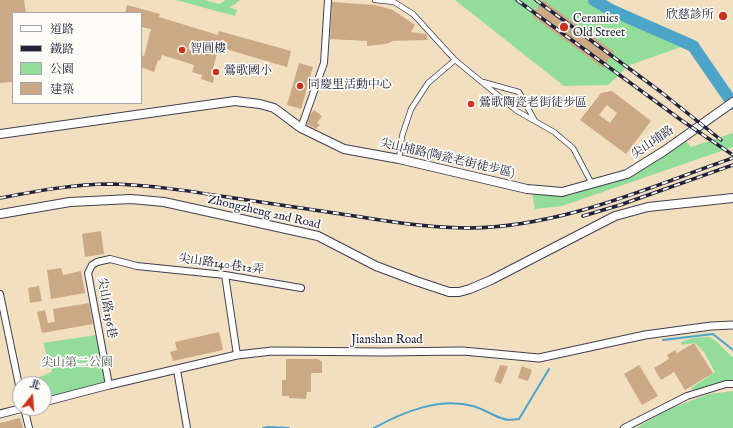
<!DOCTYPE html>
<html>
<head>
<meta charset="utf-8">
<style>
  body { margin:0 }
  #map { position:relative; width:733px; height:428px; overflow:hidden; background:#f1dfc0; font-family:"IM FELL English","Noto Serif TC",serif }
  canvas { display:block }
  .legend { position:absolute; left:12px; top:12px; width:130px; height:92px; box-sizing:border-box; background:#fdfcf7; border:1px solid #a5a5ac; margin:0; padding:5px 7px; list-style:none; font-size:12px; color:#22223b }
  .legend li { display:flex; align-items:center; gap:8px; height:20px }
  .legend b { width:20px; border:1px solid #a5a5ac }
  .north { position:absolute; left:12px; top:376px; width:40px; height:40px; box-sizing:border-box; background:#fdfcf7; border:1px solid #a5a5ac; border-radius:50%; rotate:17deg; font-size:11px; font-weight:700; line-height:16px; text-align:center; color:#22223b }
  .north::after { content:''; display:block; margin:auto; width:14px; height:18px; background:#c8321e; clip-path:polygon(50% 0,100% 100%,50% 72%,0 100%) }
</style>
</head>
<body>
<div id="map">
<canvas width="733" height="428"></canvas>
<ul class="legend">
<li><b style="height:5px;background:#fff"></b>道路</li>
<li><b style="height:5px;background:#22223b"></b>鐵路</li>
<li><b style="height:11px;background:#92dd99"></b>公園</li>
<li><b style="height:11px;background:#cca985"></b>建築</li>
</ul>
<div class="north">北</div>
</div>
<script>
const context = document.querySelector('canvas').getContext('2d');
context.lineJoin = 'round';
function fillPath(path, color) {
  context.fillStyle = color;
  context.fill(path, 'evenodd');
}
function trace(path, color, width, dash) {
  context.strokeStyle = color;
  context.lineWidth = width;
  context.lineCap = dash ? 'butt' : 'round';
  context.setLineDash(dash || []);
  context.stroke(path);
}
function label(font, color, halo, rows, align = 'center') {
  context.font = font + ' "IM FELL English","Noto Serif TC",serif';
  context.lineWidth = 3.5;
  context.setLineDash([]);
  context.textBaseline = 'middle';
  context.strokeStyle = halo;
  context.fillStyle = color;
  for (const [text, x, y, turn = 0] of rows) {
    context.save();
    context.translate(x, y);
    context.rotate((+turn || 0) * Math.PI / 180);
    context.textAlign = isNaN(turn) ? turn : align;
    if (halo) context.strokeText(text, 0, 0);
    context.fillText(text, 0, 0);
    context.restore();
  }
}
const green = new Path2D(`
  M 176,0 L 205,0 L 219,4 L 226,0 L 240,0 L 234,5 L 229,7 L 237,10 L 235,16 Z
  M 455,0 L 587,0 L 621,19 L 684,46 L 630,65 L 608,85 L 564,86 Z
  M 733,133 L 733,147 L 562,206 L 535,209 L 532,194 L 557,195 L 626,178 L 686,141 L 691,147 Z
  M 96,335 L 106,383 L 44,398 L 44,384 L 23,384 L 52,372 L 43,343 Z
  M 709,337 L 715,340 L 733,358 L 733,384 L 693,392 L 691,388 L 715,372 L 704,352 L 695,343 L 682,345 L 681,342 L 693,338 Z
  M 733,391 L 733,428 L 636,428 L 669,409 L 709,394 Z`);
const stream = new Path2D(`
  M 663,340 L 713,334 L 733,350
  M 263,428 L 268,427 L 289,428
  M 374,428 C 403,412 439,397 473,406 C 484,409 493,416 504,419 C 508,421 514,419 519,419 L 549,369`);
const river = new Path2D(`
  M 594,0 L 611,10 L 693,46 L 733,104`);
const building = new Path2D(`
  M 0,0 L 24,0 L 26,13 L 13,13 L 13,82 L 0,83 Z
  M 543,0 L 614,52 L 603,68 L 532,16 Z
  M 332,2 L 375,5 L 393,10 L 415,25 L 411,32 L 426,34 L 428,40 L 393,41 L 386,44 L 367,46 L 367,41 L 330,39 Z
  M 127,5 L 160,14 L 159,17 L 218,35 L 219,31 L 291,51 L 287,67 L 219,47 L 211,75 L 214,77 L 213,83 L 201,79 L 202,75 L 192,72 L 194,65 L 162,55 L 160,61 L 158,60 L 154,72 L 141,67 L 141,55 L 144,56 L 151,29 L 141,27 L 141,13 L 125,13 Z
  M 299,63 L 313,67 L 301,109 L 287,105 Z
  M 612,91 L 651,121 L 626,154 L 580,120 L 601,93 ZM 607,105 L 617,113 L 610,123 L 599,115 Z
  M 314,110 L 322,116 L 317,123 L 320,125 L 316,129 L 307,124 L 310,115 Z
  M 101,231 L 104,254 L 85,257 L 82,234 Z
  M 61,268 L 63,275 L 81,271 L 85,293 L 51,299 L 47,270 Z
  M 39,286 L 42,301 L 30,303 L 28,288 Z
  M 89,303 L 93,324 L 42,333 L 37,312 L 45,310 L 48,323 L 55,322 L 53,309 Z
  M 219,332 L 223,350 L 173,361 L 170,352 L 177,350 L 175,342 Z
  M 694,343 L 713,373 L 685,390 L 674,372 L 661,380 L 654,368 L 669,359 L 667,355 L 675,350 L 677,353 Z
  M 286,359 L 318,359 L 322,362 L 322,373 L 311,373 L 311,392 L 307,392 L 306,399 L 289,398 L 289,396 L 282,396 L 282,380 L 286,380 Z
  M 500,365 L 508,366 L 501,384 L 494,381 Z
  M 639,365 L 658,396 L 642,405 L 624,374 Z
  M 522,366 L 532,370 L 528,381 L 518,378 Z
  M 20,418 L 23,428 L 0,428 L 0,423 Z`);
const pedestrian = new Path2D(`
  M 375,0 L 394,2 L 413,14 L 455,60 L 517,111 L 554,132 L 573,148 L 592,184
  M 483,82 L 519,92 L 535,121
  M 399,159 L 402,136 L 411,109 L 428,83 L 455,60`);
const minor = new Path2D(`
  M 301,128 L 324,63 L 328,0
  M 225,275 L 237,355
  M 0,294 L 20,390
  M 177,370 L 187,428
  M 109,385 L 88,273 L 92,265 L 97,262 L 110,259 L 137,266 L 225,275 L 301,288
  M 24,408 L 29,428
  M 624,428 L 687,396 L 726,384 L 733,384`);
const tertiary = new Path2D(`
  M 44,402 L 109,385 L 237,355 L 272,351 L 383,352 L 463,351 L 539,358 L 645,335 L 711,326 L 733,325
  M 0,414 L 23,408`);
const secondary = new Path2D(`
  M 0,134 L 235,101 L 260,104 L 274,108 L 301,128 L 344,149 L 399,159 L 527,189 L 562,192 L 627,174 L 664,151 L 733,102
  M 0,214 L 70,202 L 131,199 L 164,202 L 318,236 L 376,266 L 416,281 L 449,292 L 459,292 L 470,289 L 491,280 L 615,216 L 648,207 L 733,198`);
const rail = new Path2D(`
  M 517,0 L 681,120 L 733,155
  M 536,0 L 661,92 L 721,140
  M 0,198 C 37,191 74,184 112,184 C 150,185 189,191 227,197 C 272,204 316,210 361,217 C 397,223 433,228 469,228 C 561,227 647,188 733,158
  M 583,216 L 620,205 L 733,165`);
const markers = [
  [723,16,5,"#c8321e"],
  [564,27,5,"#c8321e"],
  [182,50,4,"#c8321e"],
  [216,72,4,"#c8321e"],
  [300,86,4,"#c8321e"],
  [471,104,4,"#c8321e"]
];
const poiNames = [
  ["欣慈診所",714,16,"right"],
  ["Ceramics",573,20],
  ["Old Street",573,34],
  ["智圓樓",190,50],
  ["鶯歌國小",224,72],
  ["同慶里活動中心",308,86],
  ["鶯歌陶瓷老街徒步區",479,104]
];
const streetNames = [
  ["尖山埔路",653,143,-34],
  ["尖山埔路(陶瓷老街徒步區)",447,159,13],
  ["Zhongzheng 2nd Road",264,213,13],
  ["尖山路140巷12弄",221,265,8],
  ["尖山路156巷",106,308,80],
  ["Jianshan Road",387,341]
];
const parkNames = [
  ["尖山第二公園",77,364]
];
fillPath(green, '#92dd99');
trace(stream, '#4ca5c9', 2);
trace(river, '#4ca5c9', 12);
fillPath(building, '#cca985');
trace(pedestrian, '#413e4f', 6);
trace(minor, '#413e4f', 8);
trace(tertiary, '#413e4f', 9);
trace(secondary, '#413e4f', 10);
trace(pedestrian, '#fff', 4.5);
trace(minor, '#fff', 6);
trace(tertiary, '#fff', 7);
trace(secondary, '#fff', 8);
trace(rail, '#22223b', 3.5);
trace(rail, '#fdfcf7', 2, [6]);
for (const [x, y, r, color] of markers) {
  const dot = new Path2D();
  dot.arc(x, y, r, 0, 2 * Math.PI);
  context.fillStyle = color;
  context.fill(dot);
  trace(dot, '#fdfcf7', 1.5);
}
label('12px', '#22223b', '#fdfcf7', poiNames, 'left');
label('12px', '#22223b', '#fdfcf7', streetNames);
label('12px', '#445a57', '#fdfcf7', parkNames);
</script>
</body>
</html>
